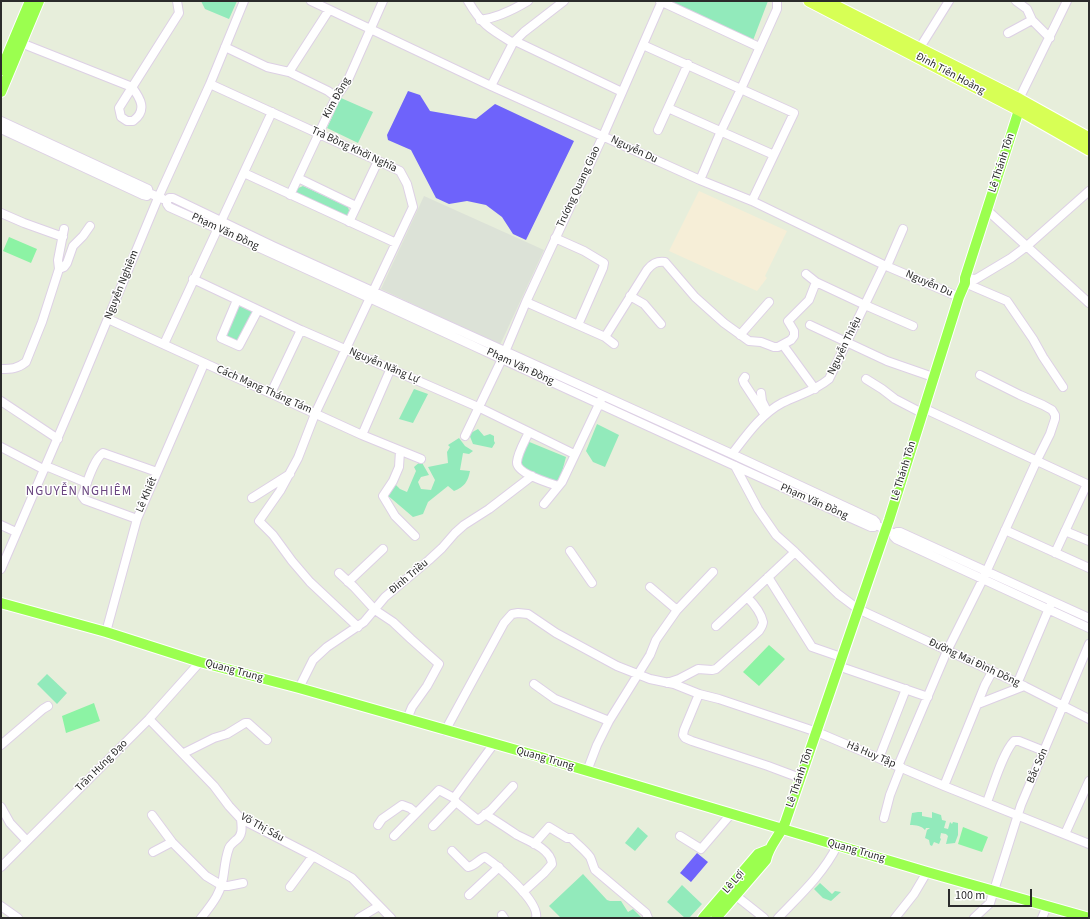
<!DOCTYPE html>
<html>
<head>
<meta charset="utf-8">
<style>
  body { margin:0 }
  #map { position:relative; width:1090px; height:919px; overflow:hidden; background:#e7eedb; font-family:"Source Sans 3",sans-serif }
  canvas { display:block }
  .frame { position:absolute; inset:0; border:2px solid #2b2b2b; pointer-events:none }
  .scale { position:absolute; left:948px; top:889px; width:84px; height:18px; box-sizing:border-box; border:2px solid #2b2b2b; border-top:0; padding-left:5px; font-size:12px; line-height:14px; white-space:nowrap; color:#2b2b2b; -webkit-text-stroke:3px #fff; paint-order:stroke }
</style>
</head>
<body>
<div id="map">
<canvas width="1090" height="919"></canvas>
<div class="frame"></div>
<div class="scale">100 m</div>
</div>
<script>
const context = document.querySelector('canvas').getContext('2d');
context.lineJoin = 'round';
function fillPath(path, color) {
  context.fillStyle = color;
  context.fill(path, 'evenodd');
}
function trace(path, color, width, dash) {
  context.strokeStyle = color;
  context.lineWidth = width;
  context.lineCap = dash ? 'butt' : 'round';
  context.setLineDash(dash || []);
  context.stroke(path);
}
function label(font, color, halo, rows, align = 'center') {
  context.font = font + ' "Source Sans 3",sans-serif';
  context.lineWidth = 3;
  context.setLineDash([]);
  context.textBaseline = 'middle';
  context.strokeStyle = halo;
  context.fillStyle = color;
  for (const [text, x, y, turn = 0] of rows) {
    context.save();
    context.translate(x, y);
    context.rotate((+turn || 0) * Math.PI / 180);
    context.textAlign = isNaN(turn) ? turn : align;
    if (halo) context.strokeText(text, 0, 0);
    context.fillText(text, 0, 0);
    context.restore();
  }
}
const medical = new Path2D(`
  M 699,191 L 787,231 L 765,276 L 767,278 L 757,291 L 669,251 Z`);
const green = new Path2D(`
  M 201,1 L 237,1 L 229,19 L 205,9 Z
  M 666,1 L 768,1 L 752,43 Z
  M 341,98 L 373,112 L 358,143 L 327,128 Z
  M 303,186 L 348,207 L 350,214 L 344,217 L 298,196 L 296,189 Z
  M 234,302 L 253,311 L 239,346 L 218,336 Z
  M 414,389 L 428,394 L 413,423 L 399,419 Z
  M 597,424 L 619,435 L 605,467 L 593,462 L 586,451 Z
  M 478,429 L 484,436 L 490,434 L 494,436 L 494,441 L 495,443 L 492,448 L 473,444 L 469,434 Z
  M 459,438 L 465,446 L 473,451 L 469,454 L 463,453 L 460,470 L 470,471 C 468,482 464,487 454,491 L 448,486 L 428,502 L 423,514 L 413,517 L 386,494 L 394,483 L 400,489 L 407,492 L 416,471 L 414,467 L 421,461 L 429,475 L 421,477 L 418,482 L 421,489 L 431,490 L 435,480 L 428,467 L 448,463 L 447,452 L 450,447 L 448,445 Z
  M 527,441 L 566,457 L 558,487 L 516,468 Z
  M 47,674 L 67,693 L 57,704 L 37,684 Z
  M 918,812 L 922,812 L 922,816 L 932,818 L 932,812 L 941,815 L 942,820 L 946,821 L 944,828 L 948,829 L 950,822 L 952,824 L 953,822 L 958,823 L 958,835 L 955,843 L 946,844 L 948,836 L 946,834 L 941,833 L 940,838 L 941,839 L 939,844 L 934,842 L 932,846 L 930,845 L 929,840 L 925,838 L 927,830 L 930,828 L 926,828 L 925,830 C 922,826 916,825 910,825 L 912,813 Z
  M 638,827 L 648,836 L 635,851 L 625,843 Z
  M 583,874 L 607,900 L 610,901 L 621,901 L 628,912 L 633,909 L 642,918 L 561,918 L 549,906 Z
  M 820,883 L 832,894 L 835,891 L 841,892 L 831,901 L 823,898 L 814,889 Z
  M 682,885 L 702,904 L 689,918 L 685,918 L 667,902 Z`);
const pitch = new Path2D(`
  M 9,237 L 37,249 L 31,263 L 3,251 Z
  M 769,645 L 785,659 L 759,686 L 743,672 Z
  M 94,703 L 100,721 L 66,733 L 62,716 Z
  M 963,827 L 988,837 L 982,852 L 958,844 Z`);
const plaza = new Path2D(`
  M 424,196 L 544,250 L 500,345 L 381,289 Z`);
const water = new Path2D(`
  M 408,91 L 420,95 L 430,111 L 476,119 L 495,104 L 574,141 L 526,240 L 513,234 L 502,217 L 486,205 L 467,201 L 449,204 L 436,198 L 411,150 L 388,140 L 387,135 Z
  M 697,853 L 708,862 L 691,882 L 680,873 Z`);
const minor = new Path2D(`
  M 311,1 L 491,86 L 700,180 L 752,201 L 884,265 L 959,297
  M 468,1 C 482,25 490,29 513,43
  M 660,1 L 759,47
  M 1016,1 L 1027,9 L 1032,20 L 1050,38
  M 480,20 C 497,18 513,10 528,1
  M 1008,33 L 1021,26 L 1032,20
  M 515,41 L 622,92
  M 21,43 L 132,87 C 140,98 148,110 133,121 L 127,121 L 121,117 L 119,108 L 179,13 L 177,1
  M 643,45 L 794,113 L 752,201
  M 225,47 L 267,67 L 289,72 L 328,91 L 336,97
  M 919,49 L 949,1
  M 289,72 L 329,10
  M 210,84 L 400,171 L 407,184 L 413,207 L 315,414 L 298,458 L 280,491 L 259,521 L 273,535 L 292,561 L 310,582 L 358,627
  M 491,86 L 513,43 L 524,32 L 564,1
  M 1019,99 L 1067,1
  M 668,108 L 774,155
  M 1,121 L 148,189 L 149,193 L 163,199
  M 1,129 L 143,195 L 147,196 L 149,193
  M 658,130 L 688,64
  M 244,173 L 396,243
  M 298,178 L 356,206
  M 700,180 L 721,131 L 741,89 L 777,9 L 777,1
  M 290,195 L 336,97 L 348,80 L 383,1
  M 167,201 L 169,198 L 173,198 L 273,246 L 732,454 L 874,520 L 876,522 L 876,525 L 895,534 L 894,537 L 896,539 L 1089,628
  M 167,201 L 167,204 L 169,207 C 404,312 636,423 871,527 L 874,527 L 876,525
  M 987,210 L 1089,303
  M 1,213 L 24,223 L 63,237
  M 349,222 L 378,161
  M 555,238 L 584,251 L 604,263 L 603,268 L 578,325
  M 887,266 L 903,229
  M 59,269 L 64,267 L 67,263 L 73,246 L 83,236 L 90,226
  M 806,274 L 816,282 L 865,305 L 913,326
  M 965,278 L 976,279 L 1011,258 L 1027,246 L 1089,191
  M 193,279 L 301,330 L 478,407 L 574,454
  M 965,283 L 1007,301 L 1033,339 L 1043,357 L 1063,387
  M 630,296 L 644,304 L 661,324
  M 237,300 L 221,338 L 239,346 L 258,310
  M 526,302 L 605,337 L 614,344
  M 108,319 L 362,435 L 421,459
  M 810,325 L 887,361 L 933,377
  M 740,335 L 769,302
  M 605,337 L 647,270 C 652,264 656,261 665,262 L 695,297 L 724,323 L 749,341 L 761,342 L 774,347 L 778,347 L 791,340 L 794,336 L 794,331 L 788,321 L 809,300 L 816,282
  M 164,344 L 272,112
  M 783,345 L 815,389
  M 1,369 C 11,369 17,369 26,362 L 42,322 L 59,269 L 58,260 L 64,229
  M 745,377 L 743,380 L 744,383 L 765,415
  M 866,379 L 882,389 L 895,399 L 922,413
  M 271,393 L 301,330
  M 761,393 L 762,401 L 766,409
  M 1,401 L 58,439
  M 923,408 L 1089,485
  M 529,432 C 525,441 518,452 517,462 C 516,473 549,483 558,486
  M 362,435 L 391,368
  M 465,436 L 502,359 L 526,302 L 603,136 L 662,1
  M 1,447 L 43,469
  M 400,451 L 399,467 L 393,481 L 383,496 L 395,516 L 415,536
  M 732,454 C 746,436 761,414 782,403 C 798,395 815,391 829,379 L 884,265
  M 46,466 L 87,483
  M 735,466 L 758,509 L 776,535 L 795,552 L 838,594 L 858,609 L 1024,686 L 1089,719
  M 252,498 L 290,474
  M 544,504 L 562,482 L 601,400
  M 137,519 L 85,500 L 82,496 C 87,484 93,460 103,453 L 157,472
  M 1,525 L 16,532
  M 1005,530 L 1089,568
  M 1065,531 L 1089,541
  M 895,534 L 897,532 L 900,532 L 1089,618
  M 570,551 L 592,583
  M 1055,553 L 1087,484
  M 1,569 L 77,393 L 158,198 L 210,84 L 244,1
  M 339,573 L 354,587 L 375,610 L 393,622 L 411,639 L 439,664 L 427,686 L 412,707 L 407,719
  M 768,577 L 812,647 L 841,657
  M 348,582 L 383,549
  M 650,587 L 677,610
  M 716,626 L 795,552
  M 106,632 L 137,519 L 204,364
  M 838,666 L 928,697
  M 667,683 L 679,679 L 698,669 L 712,670 L 716,669 L 759,631 C 761,628 763,625 763,622 C 761,613 753,603 747,597
  M 534,684 L 555,699 L 609,721
  M 1017,684 L 1050,606
  M 299,688 L 313,660 L 327,647 L 364,622 L 385,597 L 429,560 L 442,548 L 455,533 L 464,525 L 489,509 L 532,476
  M 699,694 L 684,730 L 683,735 L 685,738 L 692,741 L 768,766 L 800,778
  M 978,704 L 1024,686
  M 149,719 L 214,786 L 229,806 L 241,819 L 313,856 L 352,878 L 391,918
  M 445,731 L 504,623 L 512,614 L 518,613 L 528,614 L 556,633 L 617,666 L 650,679 L 674,684 L 699,694 L 719,699 L 817,732 L 944,786 L 1089,844
  M 1,745 L 43,709 L 48,706
  M 184,753 L 214,738 L 227,734 L 245,723 L 248,723 L 267,740
  M 879,758 L 906,689
  M 898,766 L 947,651 L 983,579 L 1037,460 L 1050,434 L 1055,419 L 1055,415 L 1052,410 L 1043,405 L 1020,395 L 980,375
  M 587,771 L 597,745 L 609,721 L 650,655 L 656,640 L 677,610 L 713,572
  M 944,786 L 985,685 L 992,672
  M 454,798 L 493,745
  M 987,802 C 993,787 1003,752 1014,741 L 1019,741 L 1044,751
  M 1,807 L 10,823 L 27,841
  M 485,814 C 496,821 507,828 517,835 C 529,841 551,849 552,864 L 544,873 L 523,892
  M 152,815 L 172,842 L 206,876 L 221,885 L 228,886 L 243,883
  M 884,818 L 890,795 L 901,767
  M 378,825 L 382,819 L 402,805 L 410,808 L 416,813
  M 433,826 L 456,802
  M 1065,834 L 1089,781
  M 394,836 L 439,790 L 454,798 L 456,802 L 478,820 L 491,810 L 513,786
  M 680,836 L 701,849 L 731,814
  M 534,844 L 549,827 L 567,838 L 571,838 C 577,844 585,850 590,857 C 592,861 593,866 595,870 L 646,913 L 648,918
  M 452,851 L 468,867 C 475,866 479,859 485,857 C 498,866 540,902 536,918
  M 153,852 L 172,842
  M 1,867 L 149,719 L 200,662
  M 290,887 L 313,856
  M 469,895 L 499,867
  M 735,895 L 764,918
  M 1,906 L 18,918
  M 502,915 L 504,918
  M 201,918 C 213,903 222,892 224,872 C 225,864 226,856 229,848 C 230,845 232,844 235,841 C 243,836 242,828 241,819
  M 359,918 L 379,906
  M 778,918 C 800,895 823,874 837,846
  M 895,918 L 914,894 L 927,872
  M 974,918 L 990,903 L 1021,805 L 1089,644
  M 1042,918 L 1047,906`);
const major = new Path2D(`
  M 1,70 L 30,1
  M 1,92 L 39,1
  M 1,603 L 106,632 L 200,662 L 299,688 L 534,755 L 927,872 L 1089,918
  M 703,918 L 758,854 L 768,850
  M 716,918 L 766,860 C 769,845 779,837 785,823 L 889,520 L 959,297 L 965,283 L 965,278 L 1019,110`);
const highway = new Path2D(`
  M 809,1 L 1019,110 L 1089,150
  M 826,1 L 1019,99 L 1089,138`);
const streetNames = [
  ["Đinh Tiên Hoàng",950,74,28],
  ["Kim Đồng",337,98,-61],
  ["Trà Bồng Khởi Nghĩa",354,150,25],
  ["Nguyễn Du",634,150,25],
  ["Lê Thánh Tôn",1002,163,-72],
  ["Trương Quang Giao",579,187,-65],
  ["Phạm Văn Đồng",225,232,25],
  ["Nguyễn Du",929,284,24],
  ["Nguyễn Nghiêm",122,285,-68],
  ["Nguyễn Thiệu",845,346,-64],
  ["Nguyễn Năng Lự",384,366,23],
  ["Phạm Văn Đồng",520,367,25],
  ["Cách Mạng Tháng Tám",264,390,24],
  ["Lê Thánh Tôn",904,471,-73],
  ["Lê Khiết",147,495,-67],
  ["Phạm Văn Đồng",814,502,24],
  ["Đinh Triều",409,577,-40],
  ["Đường Mai Đình Dõng",974,663,25],
  ["Quang Trung",234,671,15],
  ["Hà Huy Tập",871,755,23],
  ["Quang Trung",545,759,16],
  ["Trần Hưng Đạo",102,766,-45],
  ["Bắc Sơn",1038,766,-66],
  ["Lê Thánh Tôn",800,778,-71],
  ["Võ Thị Sáu",262,828,29],
  ["Quang Trung",856,851,16],
  ["Lê Lợi",734,882,-49]
];
const quarterNames = [
  ["NGUYỄN NGHIÊM",79,492]
];
fillPath(medical, '#f6eed7');
fillPath(green, '#92eabb');
fillPath(pitch, '#8cf3a4');
fillPath(plaza, '#dce2d7');
fillPath(water, '#6e63fb');
trace(minor, '#ddd0e5', 10);
trace(major, '#fff', 12);
trace(highway, '#fff', 13);
trace(minor, '#fff', 8);
trace(major, '#9bff4f', 10);
trace(highway, '#d7ff55', 11);
label('11px', '#2b2b2b', '#fff', streetNames);
context.letterSpacing = '1px';
label('13px', '#6a4680', '#fff', quarterNames);
context.letterSpacing = '0px';
</script>
</body>
</html>
